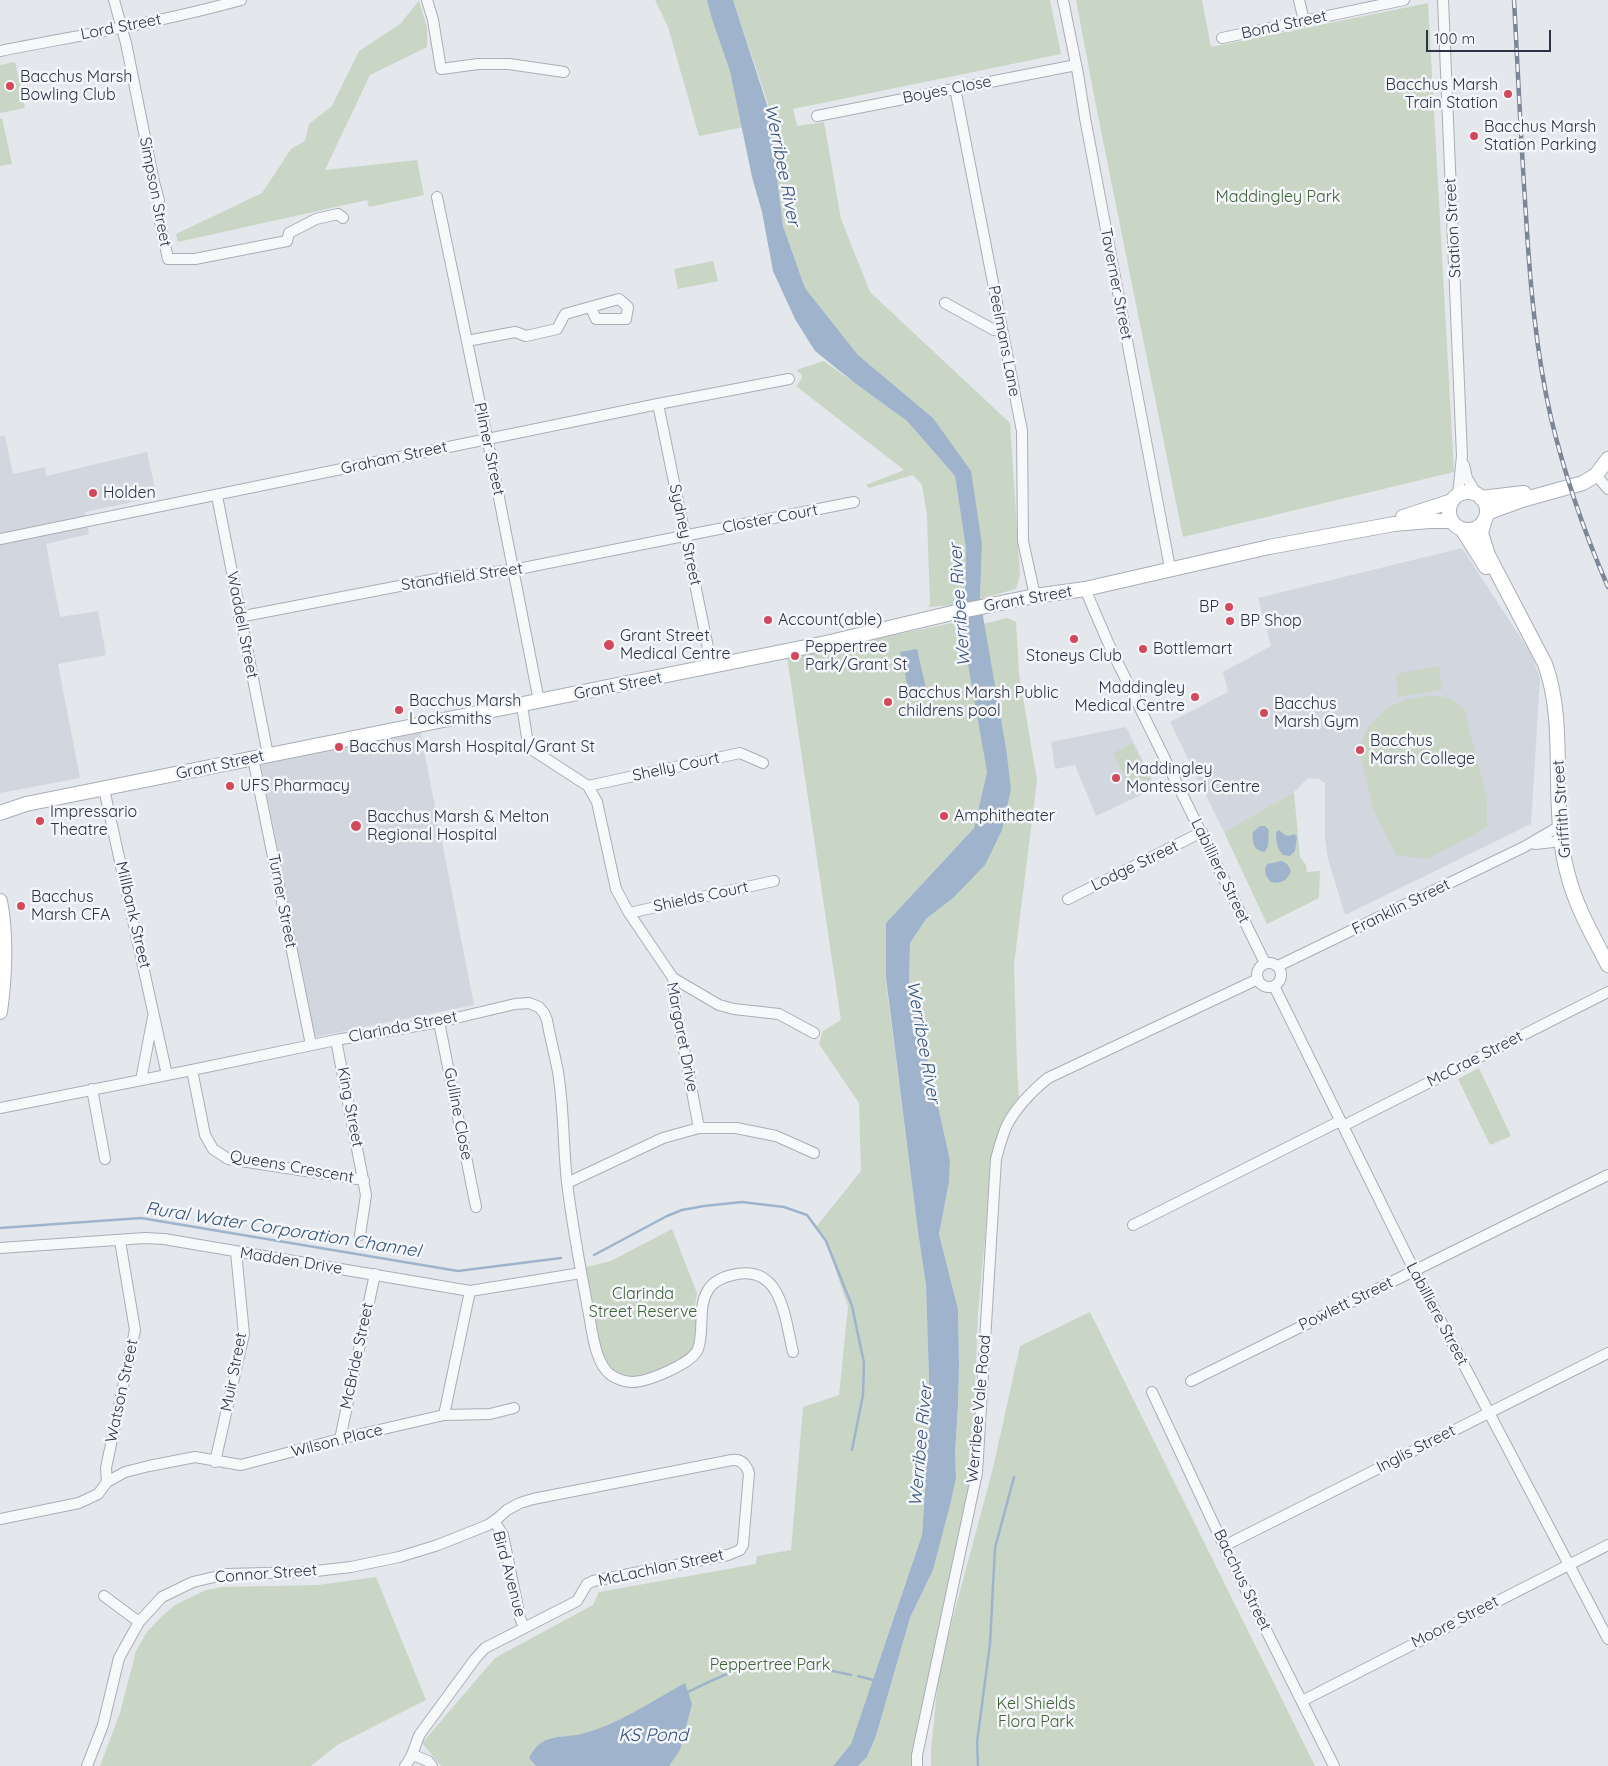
<!DOCTYPE html>
<html>
<head>
<meta charset="utf-8">
<style>
  body { margin:0 }
  #map { position:relative; width:1608px; height:1766px; overflow:hidden; background:#e4e7ec; font-family:Quicksand,sans-serif }
  canvas { display:block }
  .scale { position:absolute; left:1426px; top:30px; width:125px; height:22px; box-sizing:border-box; border:2px solid #2b3445; border-top:0; padding-left:6px; font-size:15px; line-height:18px; white-space:nowrap; color:#2b3445; -webkit-text-stroke:4px #f4f6f9; paint-order:stroke }
</style>
</head>
<body>
<div id="map">
<canvas width="1608" height="1766"></canvas>
<div class="scale">100 m</div>
</div>
<script>
const context = document.querySelector('canvas').getContext('2d');
context.lineJoin = 'round';
function fillPath(path, color) {
  context.fillStyle = color;
  context.fill(path, 'evenodd');
}
function trace(path, color, width, dash) {
  context.strokeStyle = color;
  context.lineWidth = width;
  context.lineCap = dash ? 'butt' : 'round';
  context.setLineDash(dash || []);
  context.stroke(path);
}
function label(font, color, halo, rows, align = 'center') {
  context.font = font + ' Quicksand,sans-serif';
  context.lineWidth = 5;
  context.setLineDash([]);
  context.textBaseline = 'middle';
  context.strokeStyle = halo;
  context.fillStyle = color;
  for (const [text, x, y, turn = 0] of rows) {
    context.save();
    context.translate(x, y);
    context.rotate((+turn || 0) * Math.PI / 180);
    context.textAlign = isNaN(turn) ? turn : align;
    if (halo) context.strokeText(text, 0, 0);
    context.fillText(text, 0, 0);
    context.restore();
  }
}
const built = new Path2D(`
  M 0,436 L 5,436 L 13,474 L 45,467 L 46,476 L 147,452 L 157,497 L 85,512 L 89,534 L 46,544 L 60,617 L 98,611 L 106,655 L 58,664 L 80,778 L 0,793 Z
  M 1462,548 L 1530,652 L 1540,678 L 1531,824 L 1345,915 L 1328,859 L 1325,839 L 1325,783 L 1319,779 L 1308,778 L 1294,792 L 1224,832 L 1170,722 L 1228,692 L 1223,672 L 1271,646 L 1258,598 Z
  M 1126,727 L 1156,788 L 1096,816 L 1075,765 L 1055,769 L 1051,742 Z
  M 420,730 L 474,1005 L 315,1037 L 260,761 Z`);
const green = new Path2D(`
  M 655,0 L 716,0 L 749,126 L 699,136 L 668,27 Z
  M 733,0 L 1050,0 L 1061,54 L 793,109 L 797,126 L 824,122 L 841,219 L 870,292 L 1010,423 L 1020,575 L 1016,589 L 980,599 L 982,544 L 933,418 L 858,355 L 805,288 L 783,226 L 773,146 L 771,113 Z
  M 1076,0 L 1202,0 L 1211,47 L 1428,3 L 1454,472 L 1183,537 L 1098,116 Z
  M 419,1 L 427,27 L 427,47 L 370,75 L 325,170 L 417,160 L 424,195 L 369,207 L 367,200 L 178,242 L 176,234 L 262,193 L 291,149 L 305,141 L 309,124 L 332,106 L 359,51 L 400,24 Z
  M 15,62 L 25,108 L 0,113 L 0,65 Z
  M 2,118 L 12,164 L 0,166 L 0,119 Z
  M 713,261 L 718,281 L 678,289 L 674,269 Z
  M 824,361 L 907,421 L 955,476 L 966,549 L 965,604 L 928,607 L 930,604 L 927,515 L 922,485 L 913,475 L 869,488 L 866,485 L 904,470 L 796,386 L 802,378 L 801,374 L 796,370 Z
  M 1007,618 L 1016,622 L 1019,674 L 1037,780 L 1014,964 L 1017,1068 L 1019,1097 L 1005,1116 L 992,1163 L 978,1312 L 973,1443 L 967,1497 L 951,1578 L 912,1750 L 911,1766 L 858,1766 L 867,1757 L 876,1736 L 910,1618 L 933,1570 L 956,1478 L 955,1452 L 958,1406 L 959,1363 L 958,1309 L 939,1234 L 949,1182 L 950,1160 L 920,1026 L 909,986 L 910,943 L 926,919 L 953,898 L 1006,748 L 984,624 Z
  M 962,621 L 987,772 L 974,828 L 886,923 L 886,982 L 918,1232 L 926,1285 L 930,1411 L 922,1535 L 851,1744 L 833,1766 L 441,1766 L 422,1743 L 495,1658 L 593,1605 L 599,1592 L 756,1564 L 757,1556 L 791,1550 L 803,1407 L 839,1395 L 848,1307 L 826,1241 L 816,1227 L 861,1171 L 859,1103 L 819,1044 L 823,1031 L 841,1020 L 787,657 Z
  M 1439,666 L 1442,690 L 1398,697 L 1396,674 Z
  M 1424,696 L 1448,697 L 1464,709 L 1487,798 L 1487,827 L 1428,859 L 1396,855 L 1373,810 L 1359,747 L 1368,727 L 1387,708 L 1408,699 Z
  M 1132,743 L 1153,785 L 1134,795 L 1113,753 Z
  M 1294,792 L 1300,857 L 1306,865 L 1307,872 L 1320,871 L 1319,898 L 1267,924 L 1224,832 Z
  M 1479,1068 L 1511,1136 L 1490,1145 L 1458,1079 Z
  M 672,1229 L 697,1293 L 695,1306 L 697,1333 L 694,1348 L 688,1354 L 657,1371 L 632,1379 L 614,1371 L 601,1358 L 583,1268 L 611,1261 Z
  M 1090,1312 L 1315,1766 L 931,1766 L 931,1751 L 939,1670 L 993,1468 L 1020,1346 Z
  M 376,1577 L 426,1700 L 337,1745 L 311,1766 L 100,1766 L 120,1713 L 136,1651 L 147,1632 L 161,1617 L 175,1605 L 206,1590 L 223,1587 L 318,1585 Z`);
const water = new Path2D(`
  M 707,0 L 733,0 L 771,117 L 773,146 L 783,226 L 805,288 L 858,355 L 933,418 L 971,471 L 982,544 L 980,599 L 1006,748 L 1011,789 L 1002,830 L 985,865 L 953,898 L 926,919 L 910,943 L 909,986 L 920,1026 L 950,1160 L 949,1182 L 939,1234 L 958,1309 L 959,1363 L 958,1406 L 955,1452 L 956,1478 L 950,1505 L 933,1570 L 910,1618 L 876,1736 L 867,1757 L 858,1766 L 833,1766 L 851,1744 L 922,1535 L 930,1411 L 926,1285 L 918,1232 L 886,978 L 886,923 L 974,828 L 987,772 L 962,630 L 965,604 L 966,549 L 955,476 L 907,421 L 856,384 L 815,351 L 795,319 L 773,271 L 762,212 L 752,177 L 730,71 L 712,19 Z
  M 917,649 L 926,688 L 909,692 L 900,652 Z
  M 1260,826 L 1265,826 L 1269,830 C 1267,839 1271,845 1264,852 C 1253,850 1252,842 1253,832 Z
  M 1279,830 C 1285,835 1287,838 1294,834 L 1297,837 L 1295,851 L 1290,856 L 1283,855 C 1277,849 1276,840 1276,832 Z
  M 1282,861 L 1287,864 L 1291,870 C 1289,879 1281,885 1271,882 C 1266,877 1263,871 1267,864 Z
  M 685,1683 L 692,1704 L 680,1750 L 669,1766 L 536,1766 L 529,1758 C 543,1731 560,1740 585,1733 C 621,1723 652,1701 685,1683 Z`);
const stream = new Path2D(`
  M 0,1228 L 141,1218 L 458,1271 L 561,1258
  M 594,1255 L 667,1216 L 682,1210 L 704,1206 L 742,1202 L 784,1207 L 807,1215 L 826,1241 L 852,1306 L 864,1363 L 863,1395 L 852,1450
  M 805,1665 L 851,1675
  M 858,1676 L 873,1680
  M 688,1692 C 719,1677 761,1655 797,1663
  M 978,1766 L 977,1742 L 990,1644 L 995,1548 L 1014,1477`);
const street = new Path2D(`
  M 114,0 L 126,43 L 154,182 L 159,200 L 160,222 L 168,259 L 195,259 L 287,241 L 289,233 L 316,219 L 338,214 L 343,218
  M 427,0 L 433,20 L 441,69 L 478,64 L 509,64 L 564,72
  M 1063,0 L 1078,74 L 1085,118 L 1170,568
  M 1299,0 L 1304,21
  M 1443,0 L 1462,456 L 1458,495
  M 1222,38 L 1404,0
  M 0,51 C 81,35 162,22 241,0
  M 955,88 L 1022,431 L 1023,541 L 1035,596
  M 817,116 L 1076,65
  M 437,197 L 490,452 L 539,701
  M 945,303 L 994,330 L 1002,330
  M 467,341 L 515,332 L 526,336 L 557,329 L 565,314 L 619,299 L 628,307 L 626,319 L 596,319 L 591,308
  M 658,404 L 712,667
  M 1464,465 L 1467,478 L 1477,495
  M 1596,475 L 1608,489
  M 217,496 L 268,755
  M 0,539 L 658,404 L 789,379
  M 1085,589 L 1110,647 L 1265,963
  M 239,617 L 441,578 L 513,570 L 854,502
  M 522,705 L 527,738 L 531,749 L 588,786 L 597,802 L 616,889 L 629,913 L 673,978 L 676,1008 L 699,1128 L 663,1138 L 567,1183
  M 253,758 L 311,1045
  M 588,786 L 740,753 L 763,763
  M 104,789 L 167,1075
  M 1535,844 L 1562,841
  M 1068,899 L 1202,832
  M 629,913 L 774,881
  M1257 975a12 12 0 1 1 24 0a12 12 0 1 1-24 0Z
  M 1278,966 L 1524,847 L 1560,826
  M 673,978 L 719,1005 L 734,1009 L 779,1014 L 814,1033
  M 1274,986 L 1414,1270 L 1608,1639
  M 439,1022 L 476,1207
  M 336,1040 L 366,1195 L 360,1235
  M 192,1070 L 205,1135 L 213,1149 L 228,1159 L 364,1180
  M 141,1080 L 153,1017
  M 92,1089 L 105,1159
  M 0,1108 L 192,1070 L 336,1040 L 439,1022 L 515,1004 L 529,1003 L 539,1007 L 544,1013 L 547,1020 C 550,1038 555,1055 558,1072 C 564,1108 563,1146 567,1182 C 572,1224 580,1267 588,1309 C 592,1328 594,1363 611,1375 C 616,1379 626,1382 632,1382 C 648,1382 693,1363 698,1349 C 705,1329 697,1308 708,1290 C 714,1280 726,1276 737,1274 C 783,1266 785,1321 793,1352
  M 1343,1126 L 1608,992
  M 699,1128 L 736,1128 L 776,1136 L 814,1153
  M 1133,1225 L 1340,1121
  M 0,1248 L 145,1238 L 164,1239 L 470,1291 L 581,1273
  M 1191,1381 L 1608,1175
  M 1152,1392 L 1224,1546 L 1334,1766
  M 444,1415 L 470,1291
  M 340,1439 L 375,1274
  M 215,1462 L 244,1334 L 236,1252
  M 107,1482 L 106,1468 L 135,1330 L 120,1241
  M 0,1519 L 79,1503 L 98,1494 L 107,1482 L 125,1472 L 149,1466 L 195,1457 L 241,1465 L 340,1439 L 444,1415 L 490,1414 L 514,1408
  M 494,1521 L 503,1535 L 520,1618 L 524,1627
  M 1224,1546 L 1608,1353
  M 104,1596 L 139,1622
  M 1302,1701 L 1608,1545
  M 413,1755 L 428,1761 L 432,1766
  M 87,1766 L 103,1725 L 119,1658 L 139,1622 L 162,1597 L 193,1582 L 227,1574 L 307,1572 L 351,1567 L 399,1557 L 438,1545 L 488,1525 L 498,1518 L 507,1510 L 520,1503 L 533,1499 L 732,1460 C 741,1459 746,1464 749,1473 L 743,1545 L 740,1550 L 728,1555 L 593,1581 L 587,1584 L 577,1601 L 485,1648 L 475,1659 L 420,1734 C 414,1746 414,1756 405,1766
  M 917,1766 L 917,1755 L 977,1473 L 996,1159 C 999,1148 1002,1136 1007,1125 C 1017,1106 1032,1091 1048,1078 L 1258,979`);
const secondary = new Path2D(`
  M1449 511a19 19 0 1 1 38 0a19 19 0 1 1-38 0Z
  M 1481,498 L 1524,493
  M 1487,513 L 1522,500 L 1583,483 L 1596,475 L 1608,459
  M 1403,517 L 1452,501
  M 1485,519 L 1481,533 L 1488,555 L 1545,664 C 1562,711 1556,762 1559,811 C 1560,832 1562,855 1568,875 C 1576,907 1593,936 1608,965
  M 1462,529 L 1486,567
  M 0,813 L 26,804 L 826,643 L 952,613 L 1035,596 L 1085,589 L 1269,547 L 1394,524 L 1430,521 L 1452,521
  M 0,901 C 7,938 5,975 0,1012`);
const rail = new Path2D(`
  M 1514,0 C 1518,72 1521,144 1526,216 C 1530,283 1536,352 1551,418 C 1565,476 1584,532 1608,587`);
const markers = [
  [10,86,5,"#d1495b"],
  [1508,94,5,"#d1495b"],
  [1474,136,5,"#d1495b"],
  [93,493,5,"#d1495b"],
  [1229,607,5,"#d1495b"],
  [768,620,5,"#d1495b"],
  [1230,621,5,"#d1495b"],
  [1074,639,5,"#d1495b"],
  [609,645,6,"#d1495b"],
  [1143,649,5,"#d1495b"],
  [795,656,5,"#d1495b"],
  [1195,697,5,"#d1495b"],
  [888,702,5,"#d1495b"],
  [399,710,5,"#d1495b"],
  [1264,713,5,"#d1495b"],
  [339,747,5,"#d1495b"],
  [1360,750,5,"#d1495b"],
  [1116,778,5,"#d1495b"],
  [230,786,5,"#d1495b"],
  [944,816,5,"#d1495b"],
  [40,821,5,"#d1495b"],
  [356,826,6,"#d1495b"],
  [21,906,5,"#d1495b"]
];
const streetNames = [
  ["Bond Street",1284,25,-12],
  ["Lord Street",121,27,-11],
  ["Boyes Close",947,90,-11],
  ["Simpson Street",155,192,79],
  ["Station Street",1453,228,-93],
  ["Taverner Street",1116,284,79],
  ["Peelmans Lane",1004,341,79],
  ["Pilmer Street",489,449,78],
  ["Graham Street",394,458,-12],
  ["Closter Court",770,519,-11],
  ["Sydney Street",685,535,78],
  ["Standfield Street",462,577,-8],
  ["Grant Street",1028,599,-10],
  ["Waddell Street",242,625,79],
  ["Grant Street",618,686,-11],
  ["Grant Street",220,765,-12],
  ["Shelly Court",676,767,-12],
  ["Griffith Street",1562,809,-94],
  ["Lodge Street",1135,866,-26],
  ["Labilliere Street",1220,871,64],
  ["Shields Court",701,897,-12],
  ["Turner Street",282,901,79],
  ["Franklin Street",1401,907,-26],
  ["Millbank Street",133,915,77],
  ["Clarinda Street",403,1027,-11],
  ["Margaret Drive",682,1037,79],
  ["McCrae Street",1475,1059,-27],
  ["King Street",350,1107,79],
  ["Gulline Close",458,1114,79],
  ["Queens Crescent",292,1167,10],
  ["Madden Drive",291,1261,9],
  ["Powlett Street",1346,1304,-26],
  ["Labilliere Street",1437,1314,62],
  ["McBride Street",357,1356,-78],
  ["Muir Street",234,1372,-79],
  ["Watson Street",122,1391,-78],
  ["Werribee Vale Road",979,1409,-85],
  ["Wilson Place",337,1441,-14],
  ["Inglis Street",1416,1449,-27],
  ["McLachlan Street",661,1568,-12],
  ["Connor Street",266,1574,-4],
  ["Bird Avenue",509,1574,75],
  ["Bacchus Street",1242,1580,64],
  ["Moore Street",1455,1622,-27]
];
const poiNames = [
  ["Bacchus Marsh",20,77],
  ["Bowling Club",20,95],
  ["Bacchus Marsh",1498,85,"right"],
  ["Train Station",1498,103,"right"],
  ["Bacchus Marsh",1484,127],
  ["Station Parking",1484,145],
  ["Holden",103,493],
  ["BP",1219,607,"right"],
  ["Account(able)",778,620],
  ["BP Shop",1240,621],
  ["Grant Street",620,636],
  ["Medical Centre",620,654],
  ["Peppertree",805,647],
  ["Park/Grant St",805,665],
  ["Bottlemart",1153,649],
  ["Stoneys Club",1074,656,"center"],
  ["Maddingley",1185,688,"right"],
  ["Medical Centre",1185,706,"right"],
  ["Bacchus Marsh Public",898,693],
  ["childrens pool",898,711],
  ["Bacchus Marsh",409,701],
  ["Locksmiths",409,719],
  ["Bacchus",1274,704],
  ["Marsh Gym",1274,722],
  ["Bacchus",1370,741],
  ["Marsh College",1370,759],
  ["Bacchus Marsh Hospital/Grant St",349,747],
  ["Maddingley",1126,769],
  ["Montessori Centre",1126,787],
  ["UFS Pharmacy",240,786],
  ["Impressario",50,812],
  ["Theatre",50,830],
  ["Amphitheater",954,816],
  ["Bacchus Marsh & Melton",367,817],
  ["Regional Hospital",367,835],
  ["Bacchus",31,897],
  ["Marsh CFA",31,915]
];
const parkNames = [
  ["Maddingley Park",1278,197],
  ["Clarinda",643,1294],
  ["Street Reserve",643,1312],
  ["Peppertree Park",770,1665],
  ["Kel Shields",1036,1704],
  ["Flora Park",1036,1722]
];
const waterNames = [
  ["Werribee River",782,165,79],
  ["Werribee River",960,605,-94],
  ["Werribee River",923,1042,80],
  ["Rural Water Corporation Channel",283,1230,9],
  ["Werribee River",921,1445,-85],
  ["KS Pond",653,1736]
];
fillPath(built, '#d2d6de');
fillPath(green, '#c9d6c5');
fillPath(water, '#9fb4cc');
trace(stream, '#9fb4cc', 2.5);
trace(street, '#a9aeb7', 12);
trace(secondary, '#a9aeb7', 16);
trace(street, '#f7f8fa', 10);
trace(secondary, '#fff', 14);
trace(rail, '#7d8696', 4.5);
trace(rail, '#f4f6f9', 2.5, [8]);
for (const [x, y, r, color] of markers) {
  const dot = new Path2D();
  dot.arc(x, y, r, 0, 2 * Math.PI);
  context.fillStyle = color;
  context.fill(dot);
  trace(dot, '#f4f6f9', 2);
}
label('16px', '#2b3445', '#f4f6f9', streetNames);
label('16px', '#2b3445', '#f4f6f9', poiNames, 'left');
label('16px', '#3f6138', '#f4f6f9', parkNames);
label('italic 18px', '#34527a', '#f4f6f9', waterNames);
</script>
</body>
</html>
